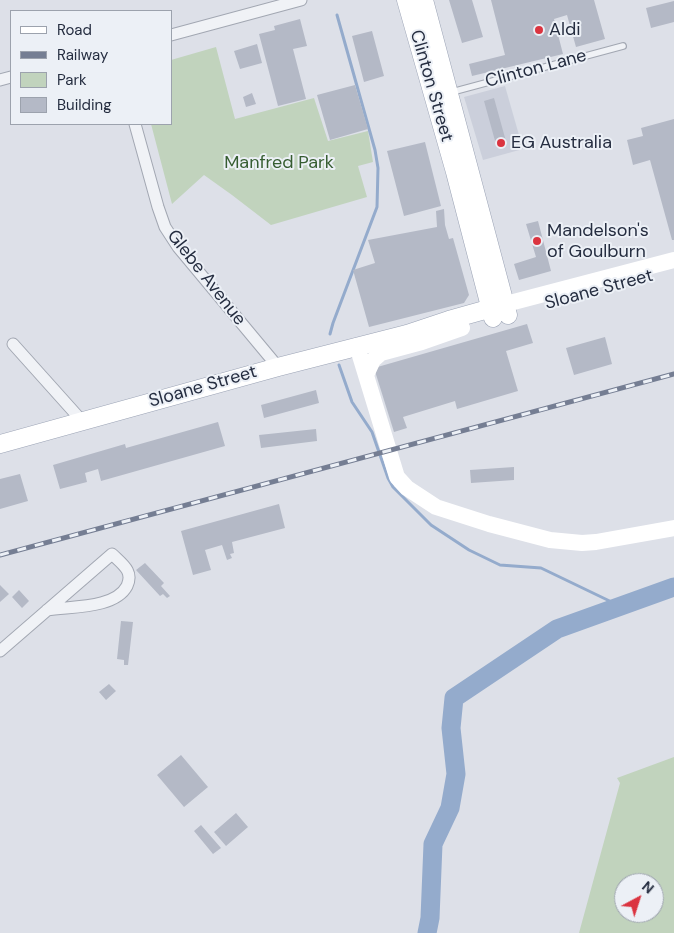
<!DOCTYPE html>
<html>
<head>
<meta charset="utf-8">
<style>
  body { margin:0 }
  #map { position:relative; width:674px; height:933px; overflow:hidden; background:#dde0e8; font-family:"DM Sans",sans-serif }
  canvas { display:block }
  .legend { position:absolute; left:10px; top:10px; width:162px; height:115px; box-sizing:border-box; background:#ecf0f6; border:1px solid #9ca2ad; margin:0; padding:6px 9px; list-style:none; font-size:15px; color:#252d40 }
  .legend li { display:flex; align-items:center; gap:10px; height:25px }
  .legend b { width:25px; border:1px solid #9ca2ad }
  .north { position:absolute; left:614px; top:873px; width:50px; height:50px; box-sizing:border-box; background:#ecf0f6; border:1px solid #9ca2ad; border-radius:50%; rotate:40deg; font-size:14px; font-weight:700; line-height:20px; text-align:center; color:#252d40 }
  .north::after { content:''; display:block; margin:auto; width:18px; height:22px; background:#db3440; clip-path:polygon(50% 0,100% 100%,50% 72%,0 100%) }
</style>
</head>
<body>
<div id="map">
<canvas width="674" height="933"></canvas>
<ul class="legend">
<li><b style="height:6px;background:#fff"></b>Road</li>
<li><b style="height:6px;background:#757e93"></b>Railway</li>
<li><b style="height:14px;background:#c1d3bd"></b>Park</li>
<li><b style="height:14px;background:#b4b9c6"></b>Building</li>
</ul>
<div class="north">N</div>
</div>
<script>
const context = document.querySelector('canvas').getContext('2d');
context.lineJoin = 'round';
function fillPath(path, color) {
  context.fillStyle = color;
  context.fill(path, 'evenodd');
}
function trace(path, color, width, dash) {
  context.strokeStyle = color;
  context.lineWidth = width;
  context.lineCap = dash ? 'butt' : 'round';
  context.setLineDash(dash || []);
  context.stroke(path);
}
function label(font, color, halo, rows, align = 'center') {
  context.font = font + ' "DM Sans",sans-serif';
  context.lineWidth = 4;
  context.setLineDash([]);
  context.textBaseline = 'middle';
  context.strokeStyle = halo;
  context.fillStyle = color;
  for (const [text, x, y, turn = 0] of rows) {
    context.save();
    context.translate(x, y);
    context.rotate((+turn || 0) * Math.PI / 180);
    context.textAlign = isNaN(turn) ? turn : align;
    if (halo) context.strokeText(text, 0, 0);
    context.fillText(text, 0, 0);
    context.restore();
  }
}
const built = new Path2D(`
  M 505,86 L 523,149 L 483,160 L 464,97 Z`);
const green = new Path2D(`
  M 216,47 L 235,119 L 314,98 L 328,141 L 368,131 L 373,162 L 358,166 L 367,197 L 271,225 L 232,195 L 204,175 L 172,204 L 151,124 L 171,124 L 171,60 Z
  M 674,757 L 674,933 L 579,933 L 620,783 L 617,778 ZM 624,883 L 654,883 L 654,913 L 624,913 Z`);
const stream = new Path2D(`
  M 330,334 L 333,323 L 377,207 L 378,168 L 375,150 L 337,15
  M 339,365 L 352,402 L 372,432 L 388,478 L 393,487 L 431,525 L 469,550 L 500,565 L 541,568 L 620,606`);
const river = new Path2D(`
  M 427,933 L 430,918 L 433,844 L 450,808 L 456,774 L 451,728 L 454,698 L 557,629 L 674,587`);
const building = new Path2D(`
  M 449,0 L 472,0 L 483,37 L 462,43 Z
  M 491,0 L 594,0 L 605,39 L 576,47 L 567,15 L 554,19 L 563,54 L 472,76 L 469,64 L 505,55 Z
  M 674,1 L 674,22 L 651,28 L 646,8 Z
  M 300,19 L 307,46 L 293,49 L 306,99 L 278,106 L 259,34 L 275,30 L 274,26 Z
  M 372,31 L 384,76 L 364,82 L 352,36 Z
  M 257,44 L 262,63 L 240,69 L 234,51 Z
  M 355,85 L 368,129 L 330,140 L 317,95 Z
  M 252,93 L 256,104 L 246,107 L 243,97 Z
  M 494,98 L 507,145 L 497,148 L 484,101 Z
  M 674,119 L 674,240 L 672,240 L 650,160 L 633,165 L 627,140 L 643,136 L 641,128 Z
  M 425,142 L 441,206 L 404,216 L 387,151 Z
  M 444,209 L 445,225 L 449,239 L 453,238 L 469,295 L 464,303 L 369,327 L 353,270 L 375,263 L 368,240 L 437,227 L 436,211 Z
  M 538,221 L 551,271 L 519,280 L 514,264 L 536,257 L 526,224 Z
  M 527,324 L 533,343 L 506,351 L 518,391 L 457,409 L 455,401 L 403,417 L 407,428 L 394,432 L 374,368 Z
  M 605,337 L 612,364 L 574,375 L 566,348 Z
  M 316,390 L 319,403 L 264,418 L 261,405 Z
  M 218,422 L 225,446 L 101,481 L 98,469 L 85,473 L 87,482 L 60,489 L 53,465 L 125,444 L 126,448 Z
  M 316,429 L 317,441 L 261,448 L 259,435 Z
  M 514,467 L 514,480 L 471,483 L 470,470 Z
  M 20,474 L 28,501 L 0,509 L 0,479 Z
  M 279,504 L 285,528 L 232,542 L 234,553 L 230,554 L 232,558 L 227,560 L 222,545 L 205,550 L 211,570 L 193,575 L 181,531 Z
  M 145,563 L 164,583 L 161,586 L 170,596 L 167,598 L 163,594 L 160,596 L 136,570 Z
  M 0,585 L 9,594 L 0,602 Z
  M 19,590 L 29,601 L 22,608 L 12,597 Z
  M 121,621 L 133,622 L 128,665 L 124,665 L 124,660 L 117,659 Z
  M 109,684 L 116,691 L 106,700 L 99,692 Z
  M 181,755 L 208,787 L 184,807 L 157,775 Z
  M 236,813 L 248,827 L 226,846 L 214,832 Z
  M 201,825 L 221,848 L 213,854 L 194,831 Z`);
const lane = new Path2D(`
  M 452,92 L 623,46`);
const street = new Path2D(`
  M 171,35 L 301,0
  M 0,80 L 11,77
  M 135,124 L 158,207 L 165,227 L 178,247 L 278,367
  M 13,344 L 82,421
  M 0,651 L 112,554 C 122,564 134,571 127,586 C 115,609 70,606 47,610`);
const secondary = new Path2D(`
  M 506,304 L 674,260
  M 357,346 L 397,477 L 407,488 L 436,507 L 489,524 L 550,540 L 582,543 L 596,542 L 674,528
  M 366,375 L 373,360 L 381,353 L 422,342 L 462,328`);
const primary = new Path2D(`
  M 406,0 L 455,172 L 493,318
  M 424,0 L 508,315
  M 0,444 L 278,367 L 407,334 L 449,320 L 506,304`);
const rail = new Path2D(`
  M 0,555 L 674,374`);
const markers = [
  [539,30,5,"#db3440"],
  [501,143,5,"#db3440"],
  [537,241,5,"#db3440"]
];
const poiNames = [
  ["Aldi",549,30],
  ["EG Australia",511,143],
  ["Mandelson's",547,231],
  ["of Goulburn",547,252]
];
const streetNames = [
  ["Clinton Lane",536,69,-15],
  ["Clinton Street",431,86,74],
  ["Glebe Avenue",206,278,52],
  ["Sloane Street",599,290,-15],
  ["Sloane Street",203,387,-16]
];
const parkNames = [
  ["Manfred Park",279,163]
];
fillPath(built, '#cbcfdb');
fillPath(green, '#c1d3bd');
trace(stream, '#94abcc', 3);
trace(river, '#94abcc', 19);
fillPath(building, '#b4b9c6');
trace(lane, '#a2a7b2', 8);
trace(street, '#a2a7b2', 13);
trace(primary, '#9ba3b5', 19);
trace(lane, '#f0f2f6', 5.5);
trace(street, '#f0f2f6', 11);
trace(secondary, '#fff', 16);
trace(primary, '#fff', 18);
trace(rail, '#757e93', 5);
trace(rail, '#ecf0f6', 3, [9]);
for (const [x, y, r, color] of markers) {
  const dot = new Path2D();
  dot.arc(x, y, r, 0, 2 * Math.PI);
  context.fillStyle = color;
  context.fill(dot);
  trace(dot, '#ecf0f6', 2);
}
label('18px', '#252d40', '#ecf0f6', poiNames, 'left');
label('18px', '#252d40', '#ecf0f6', streetNames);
label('18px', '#365d31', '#ecf0f6', parkNames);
</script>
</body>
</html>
